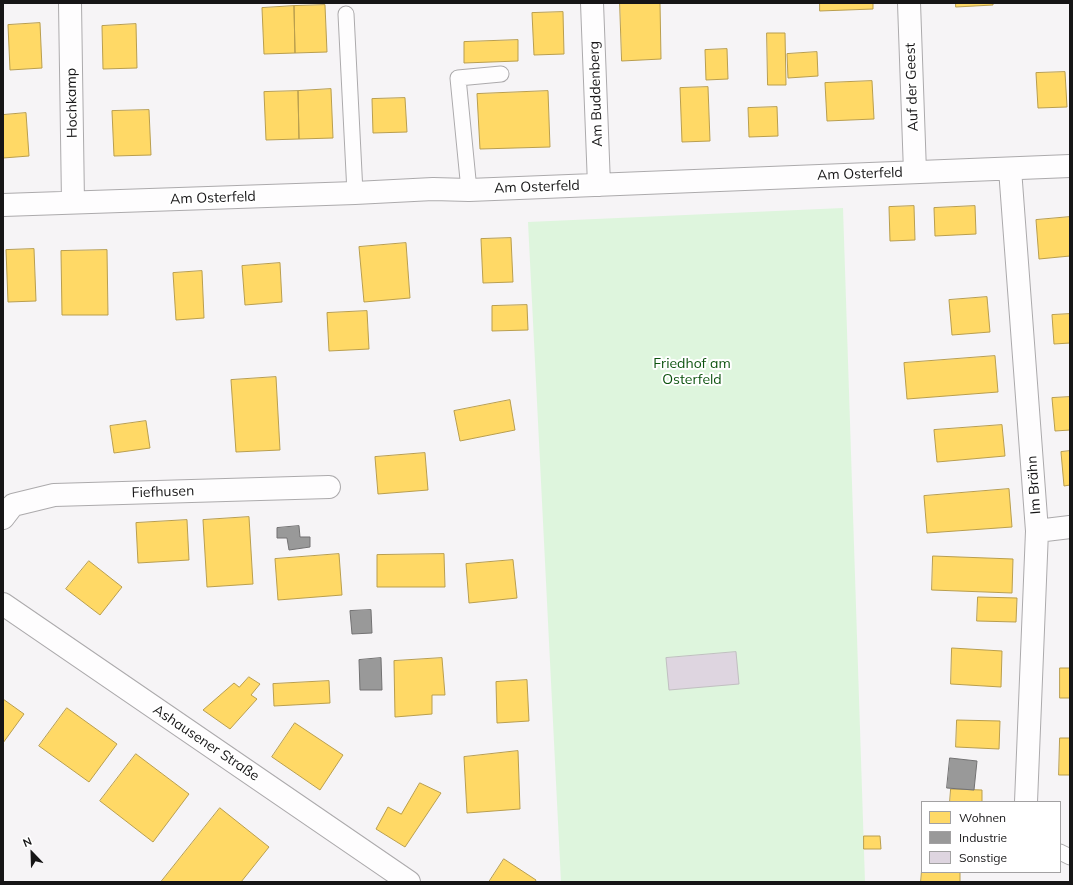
<!DOCTYPE html>
<html>
<head>
<meta charset="utf-8">
<style>
  body { margin:0 }
  #map { position:relative; width:1073px; height:885px; overflow:hidden; background:#f6f4f6; font-family:Mulish,sans-serif }
  canvas { display:block }
  .frame { position:absolute; inset:0; border:4px solid #161516; pointer-events:none }
  .legend { position:absolute; left:921px; top:801px; width:140px; height:72px; box-sizing:border-box; background:#fff; border:1px solid #a2a1a2; margin:0; padding:5px 7px; list-style:none; font-size:12px; color:#161516 }
  .legend li { display:flex; align-items:center; gap:8px; height:20px }
  .legend b { width:20px; border:1px solid #a2a1a2 }
  .north { position:absolute; left:12px; top:833px; width:40px; height:40px; -webkit-text-stroke:3px #fff; paint-order:stroke; rotate:337deg; font-size:11px; font-weight:700; line-height:16px; text-align:center; color:#161516 }
  .north::after { content:''; display:block; margin:auto; width:14px; height:18px; background:#161516; clip-path:polygon(50% 0,100% 100%,50% 72%,0 100%) }
</style>
</head>
<body>
<div id="map">
<canvas width="1073" height="885"></canvas>
<div class="frame"></div>
<ul class="legend">
<li><b style="height:11px;background:#ffd966"></b>Wohnen</li>
<li><b style="height:11px;background:#999"></b>Industrie</li>
<li><b style="height:11px;background:#ded5e0"></b>Sonstige</li>
</ul>
<div class="north">N</div>
</div>
<script>
const context = document.querySelector('canvas').getContext('2d');
context.lineJoin = 'round';
function fillPath(path, color) {
  context.fillStyle = color;
  context.fill(path, 'evenodd');
}
function trace(path, color, width, dash) {
  context.strokeStyle = color;
  context.lineWidth = width;
  context.lineCap = dash ? 'butt' : 'round';
  context.setLineDash(dash || []);
  context.stroke(path);
}
function label(font, color, halo, rows, align = 'center') {
  context.font = font + ' Mulish,sans-serif';
  context.lineWidth = 4;
  context.setLineDash([]);
  context.textBaseline = 'middle';
  context.strokeStyle = halo;
  context.fillStyle = color;
  for (const [text, x, y, turn = 0] of rows) {
    context.save();
    context.translate(x, y);
    context.rotate((+turn || 0) * Math.PI / 180);
    context.textAlign = isNaN(turn) ? turn : align;
    if (halo) context.strokeText(text, 0, 0);
    context.fillText(text, 0, 0);
    context.restore();
  }
}
const green = new Path2D(`
  M 843,208 L 865,882 L 561,882 L 528,222 Z`);
const homes = new Path2D(`
  M 620,3 L 660,3 L 661,59 L 622,61 Z
  M 820,3 L 873,3 L 873,9 L 820,11 Z
  M 956,3 L 993,3 L 993,5 L 956,7 Z
  M 325,5 L 327,52 L 295,53 L 294,6 Z
  M 294,6 L 295,53 L 264,54 L 262,8 Z
  M 563,12 L 564,54 L 534,55 L 532,13 Z
  M 40,23 L 42,68 L 10,70 L 8,25 Z
  M 136,24 L 137,68 L 103,69 L 102,26 Z
  M 767,33 L 785,33 L 786,85 L 768,85 Z
  M 518,40 L 518,61 L 464,63 L 464,42 Z
  M 727,49 L 728,79 L 706,80 L 705,50 Z
  M 817,52 L 818,76 L 788,78 L 787,54 Z
  M 1065,72 L 1067,107 L 1038,108 L 1036,73 Z
  M 872,81 L 874,119 L 827,121 L 825,83 Z
  M 708,87 L 710,141 L 682,142 L 680,88 Z
  M 331,89 L 333,138 L 299,139 L 298,91 Z
  M 298,91 L 299,139 L 266,140 L 264,92 Z
  M 548,91 L 550,147 L 480,149 L 477,94 Z
  M 405,98 L 407,132 L 373,133 L 372,99 Z
  M 777,107 L 778,136 L 749,137 L 748,108 Z
  M 149,110 L 151,155 L 114,156 L 112,111 Z
  M 26,113 L 29,156 L 3,158 L 3,115 Z
  M 914,206 L 915,240 L 890,241 L 889,207 Z
  M 975,206 L 976,234 L 935,236 L 934,208 Z
  M 1070,217 L 1070,256 L 1039,259 L 1036,220 Z
  M 511,238 L 513,282 L 483,283 L 481,239 Z
  M 406,243 L 410,298 L 364,302 L 359,247 Z
  M 34,249 L 36,301 L 8,302 L 6,250 Z
  M 107,250 L 108,315 L 62,315 L 61,251 Z
  M 280,263 L 282,302 L 245,305 L 242,266 Z
  M 202,271 L 204,318 L 176,320 L 173,273 Z
  M 987,297 L 990,332 L 952,335 L 949,300 Z
  M 527,305 L 528,330 L 492,331 L 492,306 Z
  M 367,311 L 369,349 L 329,351 L 327,313 Z
  M 1070,314 L 1070,343 L 1054,344 L 1052,315 Z
  M 995,356 L 998,392 L 907,399 L 904,363 Z
  M 276,377 L 280,450 L 236,452 L 231,380 Z
  M 1070,397 L 1070,430 L 1055,431 L 1052,398 Z
  M 510,400 L 515,430 L 460,441 L 454,411 Z
  M 146,421 L 150,448 L 114,453 L 110,426 Z
  M 1002,425 L 1005,456 L 937,462 L 934,430 Z
  M 1070,451 L 1070,485 L 1064,486 L 1061,452 Z
  M 425,453 L 428,490 L 378,494 L 375,457 Z
  M 1009,489 L 1012,527 L 927,533 L 924,496 Z
  M 249,517 L 253,584 L 207,587 L 203,520 Z
  M 187,520 L 189,560 L 138,563 L 136,523 Z
  M 339,554 L 342,595 L 278,600 L 275,559 Z
  M 444,554 L 445,587 L 377,587 L 377,555 Z
  M 933,556 L 1013,559 L 1012,593 L 932,590 Z
  M 513,560 L 517,598 L 469,603 L 466,564 Z
  M 89,561 L 122,587 L 100,615 L 66,589 Z
  M 978,597 L 1017,598 L 1016,622 L 977,621 Z
  M 952,648 L 1002,651 L 1001,687 L 951,684 Z
  M 442,658 L 445,695 L 432,695 L 432,714 L 395,717 L 394,661 Z
  M 1060,668 L 1070,668 L 1070,698 L 1060,698 Z
  M 249,677 L 260,684 L 251,695 L 257,699 L 230,729 L 203,710 L 234,683 L 239,687 Z
  M 527,680 L 529,721 L 497,723 L 496,682 Z
  M 329,681 L 330,703 L 274,706 L 273,684 Z
  M 3,699 L 24,714 L 3,743 Z
  M 67,708 L 117,744 L 89,782 L 39,746 Z
  M 957,720 L 1000,721 L 999,749 L 956,747 Z
  M 295,723 L 343,755 L 320,790 L 272,757 Z
  M 1060,738 L 1070,738 L 1070,775 L 1059,775 Z
  M 518,751 L 520,809 L 467,813 L 464,757 Z
  M 136,754 L 189,794 L 153,842 L 100,801 Z
  M 420,783 L 441,793 L 405,847 L 376,829 L 388,807 L 401,814 Z
  M 951,789 L 982,790 L 982,802 L 950,802 Z
  M 220,808 L 269,847 L 241,882 L 161,882 Z
  M 864,836 L 880,836 L 881,849 L 864,849 Z
  M 504,859 L 536,880 L 535,882 L 489,882 Z
  M 922,866 L 922,872 L 960,872 L 960,882 L 921,882 Z`);
const industry = new Path2D(`
  M 299,526 L 300,537 L 310,537 L 310,547 L 289,550 L 287,538 L 277,538 L 277,528 Z
  M 371,610 L 372,633 L 352,634 L 350,611 Z
  M 381,658 L 382,690 L 360,690 L 359,660 Z
  M 950,758 L 977,761 L 974,790 L 947,788 Z`);
const building = new Path2D(`
  M 736,652 L 739,684 L 669,690 L 666,658 Z`);
const service = new Path2D(`
  M 346,14 L 355,193
  M 469,190 L 458,78 L 501,74
  M 1060,852 L 1070,857`);
const minor = new Path2D(`
  M 70,3 L 73,202
  M 592,3 L 599,185
  M 909,3 L 915,172
  M 1010,169 L 1037,531 L 1026,802
  M 3,205 L 355,193 L 433,189 L 469,190 L 1070,166
  M 3,518 L 13,505 L 54,495 L 329,487
  M 1037,531 L 1070,527
  M 3,604 L 409,882`);
const streetNames = [
  ["Auf der Geest",912,87,-92],
  ["Am Buddenberg",596,94,-92],
  ["Hochkamp",72,103,-91],
  ["Am Osterfeld",860,174,-2],
  ["Am Osterfeld",537,187,-2],
  ["Am Osterfeld",213,198,-2],
  ["Im Brähn",1034,485,-94],
  ["Fiefhusen",163,492,-2],
  ["Ashausener Straße",206,743,34]
];
const parkNames = [
  ["Friedhof am",692,364],
  ["Osterfeld",692,380]
];
fillPath(green, '#def5dd');
fillPath(homes, '#ffd966');
trace(homes, '#b99e4e', 1);
fillPath(industry, '#999');
trace(industry, '#727172', 1);
fillPath(building, '#ded5e0');
trace(building, '#c1bfc1', 1);
trace(service, '#acaaac', 17);
trace(minor, '#acaaac', 24);
trace(service, '#fefdfe', 15);
trace(minor, '#fefdfe', 22);
label('14px', '#161516', '#fff', streetNames);
label('14px', '#0d530f', '#fff', parkNames);
</script>
</body>
</html>
